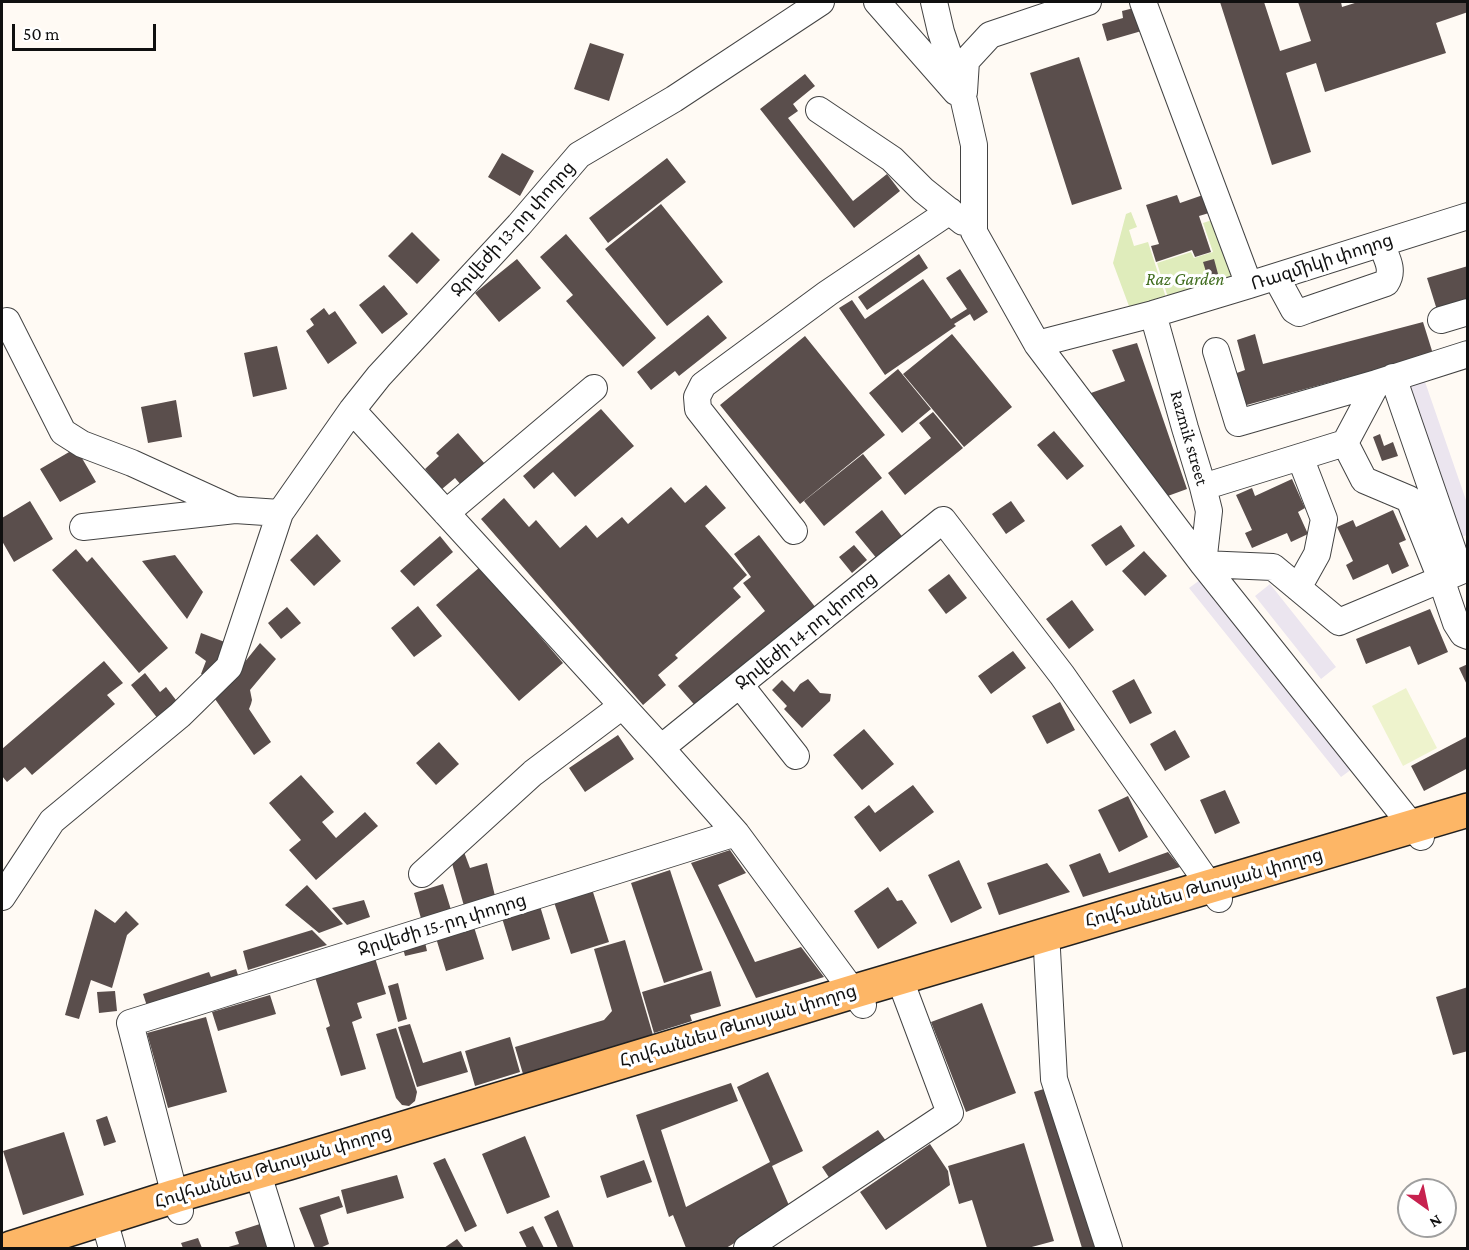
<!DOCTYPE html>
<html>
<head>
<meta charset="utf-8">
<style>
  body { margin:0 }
  #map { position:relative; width:1469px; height:1250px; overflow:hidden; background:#fffaf4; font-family:"Crimson Pro",serif }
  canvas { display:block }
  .frame { position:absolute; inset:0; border:3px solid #101010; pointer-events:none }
  .north { position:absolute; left:1397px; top:1178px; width:60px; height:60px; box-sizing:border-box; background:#fff; border:2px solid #9f9f9f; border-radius:50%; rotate:147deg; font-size:16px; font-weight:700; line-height:24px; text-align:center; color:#101010 }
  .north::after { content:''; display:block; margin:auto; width:21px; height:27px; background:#c7224f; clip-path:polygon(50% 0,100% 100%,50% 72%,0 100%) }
  .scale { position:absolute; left:12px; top:24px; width:144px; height:27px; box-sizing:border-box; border:3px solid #101010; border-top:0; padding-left:8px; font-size:18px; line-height:21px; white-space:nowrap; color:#101010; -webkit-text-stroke:4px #fff; paint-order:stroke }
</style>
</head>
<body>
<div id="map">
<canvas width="1469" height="1250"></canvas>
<div class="frame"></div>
<div class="north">N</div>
<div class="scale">50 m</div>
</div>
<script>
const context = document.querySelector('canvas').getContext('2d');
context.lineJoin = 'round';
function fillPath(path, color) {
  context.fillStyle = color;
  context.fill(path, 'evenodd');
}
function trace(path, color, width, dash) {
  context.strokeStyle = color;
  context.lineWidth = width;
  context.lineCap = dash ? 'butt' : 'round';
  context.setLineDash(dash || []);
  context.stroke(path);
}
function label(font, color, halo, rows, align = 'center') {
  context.font = font + ' "Crimson Pro","Noto Sans Armenian",serif';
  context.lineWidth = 6;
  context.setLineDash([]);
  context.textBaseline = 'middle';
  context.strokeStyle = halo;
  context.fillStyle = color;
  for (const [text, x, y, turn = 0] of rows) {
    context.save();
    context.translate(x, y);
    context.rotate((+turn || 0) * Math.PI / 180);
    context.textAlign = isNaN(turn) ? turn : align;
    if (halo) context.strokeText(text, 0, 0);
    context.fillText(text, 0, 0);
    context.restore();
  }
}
const industrial = new Path2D(`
  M 1424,379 L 1467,503 L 1467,535 L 1458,538 L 1405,386 Z
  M 1200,580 L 1352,769 L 1341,777 L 1189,588 Z
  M 1270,584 L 1336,667 L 1321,679 L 1255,596 Z`);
const green = new Path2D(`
  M 1131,212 L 1137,227 L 1129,230 L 1134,246 L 1148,242 L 1169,307 L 1133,317 L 1113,263 L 1126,214 Z
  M 1221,217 L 1246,284 L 1171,307 L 1157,263 L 1191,252 L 1194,258 L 1213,252 L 1203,223 Z`);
const pitch = new Path2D(`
  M 1406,688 L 1437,748 L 1403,766 L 1372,706 Z`);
const building = new Path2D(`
  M 1220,2 L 1264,2 L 1280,51 L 1311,41 L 1298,2 L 1341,2 L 1342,7 L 1358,2 L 1468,2 L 1468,12 L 1436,23 L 1446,53 L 1325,92 L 1316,63 L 1286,73 L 1311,152 L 1272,165 Z
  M 1138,7 L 1145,30 L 1107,41 L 1102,24 L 1123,18 L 1122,11 Z
  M 590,43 L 624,54 L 609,101 L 574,89 Z
  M 1079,57 L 1122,189 L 1072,205 L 1030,73 Z
  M 805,74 L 815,86 L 793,104 L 798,111 L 788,118 L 853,201 L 887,174 L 900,191 L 854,228 L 760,109 Z
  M 502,153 L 534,171 L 520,196 L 488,177 Z
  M 667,158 L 686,182 L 608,243 L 589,218 Z
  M 1177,195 L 1180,203 L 1203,195 L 1209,213 L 1199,216 L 1211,252 L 1195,257 L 1192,250 L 1156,262 L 1151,246 L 1159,244 L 1146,205 Z
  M 661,204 L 723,282 L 667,326 L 605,249 Z
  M 412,232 L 440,260 L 417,284 L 388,256 Z
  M 566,234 L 656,338 L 623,367 L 566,301 L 573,295 L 540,257 Z
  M 919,254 L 928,268 L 867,310 L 858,297 Z
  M 517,259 L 541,288 L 499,322 L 475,293 Z
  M 1214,259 L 1221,285 L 1211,288 L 1203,262 Z
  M 1468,266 L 1468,301 L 1437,310 L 1427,278 Z
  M 960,269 L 988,312 L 974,321 L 970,314 L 954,324 L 956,326 L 885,375 L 839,308 L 852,300 L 865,319 L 923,279 L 951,319 L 967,309 L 946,278 Z
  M 384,285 L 408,314 L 382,334 L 359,305 Z
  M 324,308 L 329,315 L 335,311 L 357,343 L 328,364 L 306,331 L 314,325 L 310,319 Z
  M 708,315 L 727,338 L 679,376 L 675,371 L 651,390 L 637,372 Z
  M 1423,322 L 1433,354 L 1243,406 L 1234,374 L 1245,370 L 1237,340 L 1255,334 L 1263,364 Z
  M 952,334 L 1012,407 L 964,447 L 903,374 Z
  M 805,336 L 885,435 L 800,504 L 720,405 Z
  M 1137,343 L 1187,489 L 1165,497 L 1088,394 L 1125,381 L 1112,350 Z
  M 277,346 L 287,389 L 253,397 L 244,353 Z
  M 898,369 L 931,409 L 902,433 L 869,393 Z
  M 176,400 L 182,437 L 148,443 L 141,407 Z
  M 601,409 L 634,446 L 575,497 L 553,472 L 534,489 L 523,476 Z
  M 933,412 L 963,448 L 905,495 L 888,473 L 931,438 L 919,423 Z
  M 1054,431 L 1084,466 L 1067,480 L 1037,445 Z
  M 458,433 L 485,464 L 461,485 L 455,478 L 442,489 L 425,469 L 439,456 L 436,453 Z
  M 1380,434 L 1384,446 L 1393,442 L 1398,456 L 1382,461 L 1373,437 Z
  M 76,448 L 96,482 L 60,502 L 40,469 Z
  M 863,454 L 882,478 L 824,526 L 804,501 Z
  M 1292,479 L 1305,508 L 1298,512 L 1308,534 L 1291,542 L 1287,533 L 1252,548 L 1245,533 L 1252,530 L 1236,495 L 1252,488 L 1255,496 Z
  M 706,485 L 726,508 L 705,526 L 747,575 L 733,588 L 741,597 L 675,655 L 678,658 L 658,675 L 666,685 L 643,705 L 481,519 L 504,498 L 529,527 L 536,520 L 560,548 L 586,525 L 597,538 L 622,517 L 628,524 L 671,487 L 685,503 Z
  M 30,501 L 53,539 L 14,562 L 2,541 L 2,518 Z
  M 1011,501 L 1025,521 L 1006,534 L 992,514 Z
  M 882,510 L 904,539 L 878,560 L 855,532 Z
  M 1393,510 L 1406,540 L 1399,543 L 1409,566 L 1392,574 L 1388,564 L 1353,580 L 1346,565 L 1353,561 L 1337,527 L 1353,520 L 1356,527 Z
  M 1121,525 L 1135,546 L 1106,566 L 1091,545 Z
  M 317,534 L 341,561 L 314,586 L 290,560 Z
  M 759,535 L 816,608 L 699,710 L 678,686 L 765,611 L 743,583 L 751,577 L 734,554 Z
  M 440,536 L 453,552 L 414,586 L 400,571 Z
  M 854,545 L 867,560 L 852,573 L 839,557 Z
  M 76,549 L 87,562 L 92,557 L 168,648 L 139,673 L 52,570 Z
  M 1144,551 L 1167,576 L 1145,596 L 1122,571 Z
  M 175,555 L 203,592 L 187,619 L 142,561 Z
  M 480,567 L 563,663 L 519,701 L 436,605 Z
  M 949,574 L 967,598 L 946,614 L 928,590 Z
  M 1072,600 L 1094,630 L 1069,649 L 1046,619 Z
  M 418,606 L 442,636 L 414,657 L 391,628 Z
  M 287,607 L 301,623 L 281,639 L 268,623 Z
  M 1430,609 L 1448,652 L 1418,665 L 1410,646 L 1366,664 L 1356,639 Z
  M 201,633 L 230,644 L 212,676 L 201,674 L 206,661 L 195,653 Z
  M 260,643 L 276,659 L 250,690 L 252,700 L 251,704 L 249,709 L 271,742 L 254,755 L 215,699 Z
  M 1013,651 L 1026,668 L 991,694 L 978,676 Z
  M 104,661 L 123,683 L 107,695 L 115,704 L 32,775 L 25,767 L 7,782 L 2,776 L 2,749 Z
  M 1468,664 L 1468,687 L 1459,668 Z
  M 145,673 L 160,692 L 166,687 L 179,704 L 159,720 L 131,685 Z
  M 808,679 L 820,693 L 831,694 L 830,701 L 802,728 L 784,709 L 787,706 L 772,690 L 782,680 L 794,692 L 800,684 Z
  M 1134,679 L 1152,713 L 1130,724 L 1112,691 Z
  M 1060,702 L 1075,730 L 1047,744 L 1032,716 Z
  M 864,729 L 894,764 L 862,790 L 833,755 Z
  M 1175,730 L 1190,757 L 1165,771 L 1150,744 Z
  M 618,735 L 634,759 L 585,792 L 569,768 Z
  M 1468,736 L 1468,768 L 1424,791 L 1411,766 Z
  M 439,742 L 459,764 L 436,785 L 416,763 Z
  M 301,775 L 334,812 L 322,822 L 336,838 L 365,812 L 378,826 L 316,880 L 289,850 L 301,840 L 269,803 Z
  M 913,785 L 934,812 L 880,852 L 854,817 L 869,805 L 875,813 Z
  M 1225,790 L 1240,823 L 1215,834 L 1200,800 Z
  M 1128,796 L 1148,837 L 1119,852 L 1098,810 Z
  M 730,850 L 746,873 L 718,885 L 755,962 L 801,947 L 824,977 L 756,998 L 691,863 Z
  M 464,852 L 470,868 L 487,863 L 495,896 L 464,906 L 451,860 Z
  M 1168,852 L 1180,867 L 1083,897 L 1069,865 L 1100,853 L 1109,873 Z
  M 959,860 L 982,908 L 951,923 L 928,875 Z
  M 1047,863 L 1070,892 L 999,915 L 987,883 Z
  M 670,870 L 703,970 L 664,983 L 631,883 Z
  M 443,884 L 452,913 L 422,922 L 414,893 Z
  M 307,885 L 343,924 L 319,933 L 285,905 Z
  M 888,887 L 897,901 L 902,900 L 917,923 L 878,949 L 854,911 Z
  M 592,889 L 609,942 L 571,954 L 554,902 Z
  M 364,900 L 370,917 L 347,925 L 332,908 Z
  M 540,906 L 550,939 L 512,951 L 502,918 Z
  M 95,909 L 115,923 L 126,911 L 139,924 L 127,935 L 112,988 L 91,980 L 79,1019 L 65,1015 Z
  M 474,927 L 484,959 L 446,971 L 436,938 Z
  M 312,930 L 327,945 L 248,970 L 243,951 Z
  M 424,938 L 427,951 L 405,956 L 402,944 Z
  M 625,940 L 653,1035 L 523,1074 L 515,1047 L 604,1020 L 612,1011 L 594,949 Z
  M 375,958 L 386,994 L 357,1003 L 362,1018 L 352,1022 L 366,1069 L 341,1076 L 326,1028 L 330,1026 L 315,977 Z
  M 236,969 L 239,978 L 148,1009 L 143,994 L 209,972 L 211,977 Z
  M 711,971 L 721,1006 L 690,1015 L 692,1021 L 654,1033 L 642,992 Z
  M 398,983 L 407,1019 L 398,1022 L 388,986 Z
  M 1468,987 L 1468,1051 L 1453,1055 L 1436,997 Z
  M 115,991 L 117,1011 L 99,1013 L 97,992 Z
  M 270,995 L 276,1014 L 218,1031 L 212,1012 Z
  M 982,1003 L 1016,1093 L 966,1112 L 931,1022 Z
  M 206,1017 L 227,1092 L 168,1108 L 147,1033 Z
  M 410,1024 L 423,1063 L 461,1051 L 468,1072 L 417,1087 L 398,1027 Z
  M 396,1028 L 417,1092 L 415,1101 L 409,1106 L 402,1105 L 396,1098 L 376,1034 Z
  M 510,1037 L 520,1072 L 475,1086 L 465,1051 Z
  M 768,1072 L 803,1151 L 772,1166 L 791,1210 L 726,1248 L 686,1248 L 673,1215 L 669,1217 L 636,1115 L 731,1083 L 738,1101 L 661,1130 L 686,1207 L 770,1162 L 737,1087 Z
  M 1047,1088 L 1095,1248 L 1082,1248 L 1034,1092 Z
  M 107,1116 L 116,1142 L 104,1146 L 96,1120 Z
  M 878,1130 L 889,1145 L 832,1182 L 822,1167 Z
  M 64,1132 L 84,1195 L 23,1215 L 3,1151 Z
  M 525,1136 L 550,1197 L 507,1214 L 482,1154 Z
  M 1024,1143 L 1054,1241 L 1028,1248 L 987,1248 L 972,1200 L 959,1204 L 948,1166 Z
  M 930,1144 L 948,1171 L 950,1185 L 886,1230 L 860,1192 Z
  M 445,1158 L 477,1226 L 465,1232 L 433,1163 Z
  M 644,1160 L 652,1182 L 607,1198 L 600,1176 Z
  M 397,1175 L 404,1198 L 347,1214 L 341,1190 Z
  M 339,1196 L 343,1207 L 320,1215 L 329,1244 L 320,1248 L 315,1248 L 299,1208 Z
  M 558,1210 L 574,1248 L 558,1248 L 544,1217 Z
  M 263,1223 L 269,1248 L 225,1248 L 239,1244 L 235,1232 Z
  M 533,1226 L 544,1248 L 527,1248 L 519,1232 Z
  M 198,1238 L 202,1248 L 183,1248 L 181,1243 Z
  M 457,1239 L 464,1248 L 444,1248 Z`);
const minor = new Path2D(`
  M 877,2 L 956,92
  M 934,2 L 941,32 L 964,101 L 974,145 L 974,232 L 1037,344 L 1203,564 L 1421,837
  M 1143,2 L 1249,285
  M 964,92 L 966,61 L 990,35 L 1088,2
  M 819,110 L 892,159 L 923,190 L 963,222
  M 1276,277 L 1294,310 L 1299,313 L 1307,310 L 1386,283 C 1395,270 1386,257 1381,244
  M 1153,314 L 1185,428 L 1203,487 L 1209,511 L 1203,564
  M 1441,320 L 1468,312
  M 7,321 L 63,432 L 82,444 L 132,463 L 235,510
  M 1037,344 L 1153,314 L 1249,285 L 1468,216
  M 1216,351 L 1238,423 L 1377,383
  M 1393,377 L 1460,571
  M 352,410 L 661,748 L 943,520 L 1062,675 L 1219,899
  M 1345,443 L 1364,480 L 1409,499 L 1441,579 L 1456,623 L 1463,634 L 1468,636
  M 1203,487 L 1345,443 L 1377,383 L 1468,354
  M 446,513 L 594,388
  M 83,527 L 235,510 L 280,513
  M 794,531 L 698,409 L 697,397 L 703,385 L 828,293 L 950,211
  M 1203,564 L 1273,567 L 1339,622 L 1468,568
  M 1298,588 L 1317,554 L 1324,519 L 1300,457
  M 740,685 L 796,756
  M 661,748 L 736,833 L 863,1005
  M 422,874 L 533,773 L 622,706
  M 2,897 L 52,821 L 180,715 L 229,667 L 280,513 L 352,410 L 379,376 L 519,225 L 579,155 L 674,99 L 821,2
  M 1047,950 L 1054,1079 L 1109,1248
  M 262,1187 L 281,1248
  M 180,1211 L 175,1196 L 130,1023 L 736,833
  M 108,1234 L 112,1248
  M 747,1248 L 950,1113 L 905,993`);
const major = new Path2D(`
  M 11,1248 L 175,1196 L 289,1163 L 852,992 L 1468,810`);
const streetNames = [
  ["Ջրվեժի 13-րդ փողոց",513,229,-48],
  ["Ռազմիկի փողոց",1322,262,-18],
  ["Razmik street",1189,438,74],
  ["Ջրվեժի 14-րդ փողոց",806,631,-39],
  ["Հովհաննես Թևոսյան փողոց",1204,888,-16],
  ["Ջրվեժի 15-րդ փողոց",442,925,-17],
  ["Հովհաննես Թևոսյան փողոց",738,1026,-17],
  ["Հովհաննես Թևոսյան փողոց",273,1167,-17]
];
const parkNames = [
  ["Raz Garden",1185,279]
];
fillPath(industrial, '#ebe5ef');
fillPath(green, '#dfecbb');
fillPath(pitch, '#eef3cd');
fillPath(building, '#5a4e4c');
trace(minor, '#434343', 28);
trace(major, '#212121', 36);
trace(minor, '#fff', 26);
trace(major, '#fdb666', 33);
label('18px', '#101010', '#fff', streetNames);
label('italic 18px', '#3f6c1d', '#fff', parkNames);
</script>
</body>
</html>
